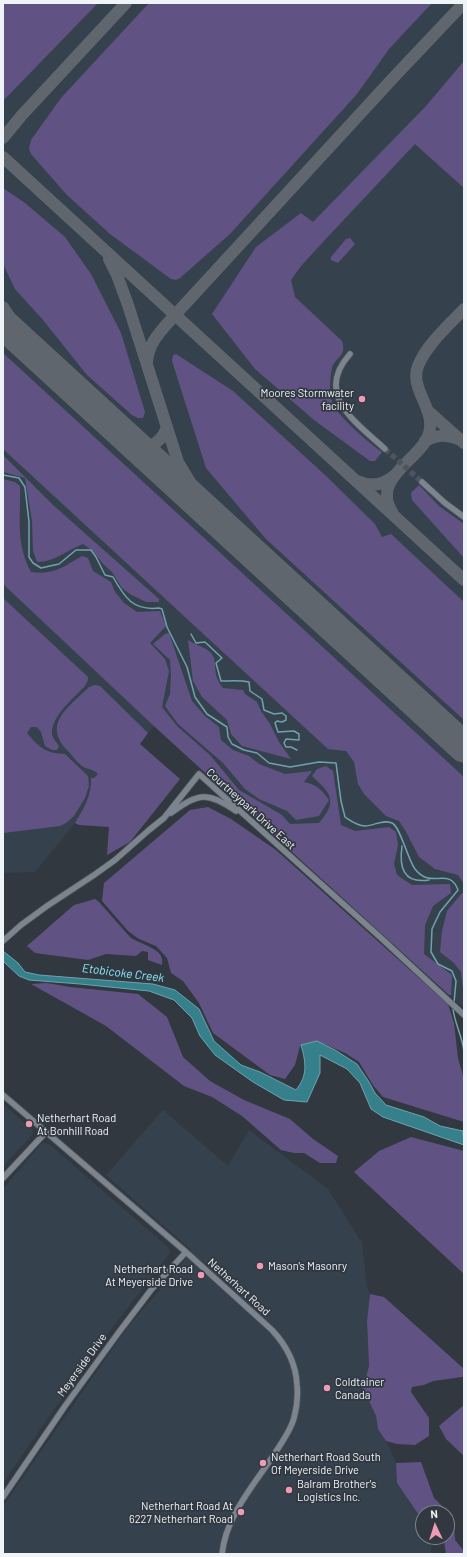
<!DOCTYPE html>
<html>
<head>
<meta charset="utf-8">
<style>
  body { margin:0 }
  #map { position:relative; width:467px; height:1557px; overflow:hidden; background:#313840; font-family:Barlow,sans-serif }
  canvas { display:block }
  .frame { position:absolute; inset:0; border:4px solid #eff4f9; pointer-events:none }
  .north { position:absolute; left:415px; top:1505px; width:40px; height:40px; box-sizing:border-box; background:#313840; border:1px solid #7d838a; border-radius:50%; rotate:356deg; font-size:11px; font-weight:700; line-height:16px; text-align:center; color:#eff4f9 }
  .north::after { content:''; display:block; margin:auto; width:14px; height:18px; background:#f19ab4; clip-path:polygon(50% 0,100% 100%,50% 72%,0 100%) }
</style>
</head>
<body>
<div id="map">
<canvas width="467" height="1557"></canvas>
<div class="frame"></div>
<div class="north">N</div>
</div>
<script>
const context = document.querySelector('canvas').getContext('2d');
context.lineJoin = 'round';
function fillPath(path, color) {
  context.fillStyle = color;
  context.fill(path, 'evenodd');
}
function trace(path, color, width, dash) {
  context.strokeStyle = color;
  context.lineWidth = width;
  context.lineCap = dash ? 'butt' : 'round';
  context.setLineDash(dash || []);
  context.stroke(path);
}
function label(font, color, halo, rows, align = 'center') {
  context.font = font + ' Barlow,sans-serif';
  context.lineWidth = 3.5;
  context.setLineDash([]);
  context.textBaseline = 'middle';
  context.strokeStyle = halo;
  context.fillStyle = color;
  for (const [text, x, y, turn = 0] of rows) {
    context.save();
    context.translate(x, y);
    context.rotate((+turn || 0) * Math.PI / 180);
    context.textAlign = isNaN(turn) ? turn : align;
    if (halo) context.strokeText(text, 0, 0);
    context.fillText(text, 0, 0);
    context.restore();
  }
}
const built = new Path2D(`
  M 3,3 L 464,3 L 464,1008 L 155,725 L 35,872 L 3,873 Z
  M 3,1104 L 32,1129 L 33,1134 L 3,1167 Z
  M 163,1110 L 228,1166 L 249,1130 L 328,1189 L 362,1243 L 367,1288 L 370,1294 L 367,1321 L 369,1366 L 363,1388 L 376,1417 L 378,1429 L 386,1441 L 396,1463 L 397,1483 L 423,1521 L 423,1537 L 431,1537 L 431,1554 L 3,1554 L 3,1506 L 129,1325 L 182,1264 L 191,1250 L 106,1175 Z
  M 42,1143 L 49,1144 L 169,1248 L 170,1253 L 98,1346 L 3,1483 L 3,1189 Z`);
const green = new Path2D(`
  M 3,3 L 98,3 L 3,101 Z
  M 149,3 L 432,3 L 389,49 L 357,94 L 230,234 L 180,278 L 176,280 L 171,279 L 110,234 L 67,195 L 31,154 L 29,149 L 31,140 L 61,98 Z
  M 464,61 L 464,188 L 415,144 L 323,242 L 301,266 L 291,280 L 295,297 L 342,341 C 347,357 335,357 332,368 C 330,378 329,393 332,402 C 337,416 370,444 382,452 L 375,461 L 370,461 L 314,420 L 255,369 L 212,314 L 256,247 L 301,213 L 313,222 L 426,106 Z
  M 3,188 L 25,203 L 65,237 L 91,274 L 121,333 L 145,412 L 143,418 L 138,418 L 132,415 L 87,375 L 43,320 L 15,289 L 3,264 Z
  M 350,238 L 355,244 L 338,263 L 331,260 L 331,257 L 346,239 Z
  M 3,353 L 464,777 L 464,884 L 458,875 L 435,869 L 419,857 L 405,830 L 399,821 L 386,816 L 364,794 L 358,784 L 354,762 L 346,751 L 328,749 L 3,449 Z
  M 176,354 L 233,391 L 325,475 L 375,524 L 382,537 L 391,534 L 464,602 L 464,720 L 266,539 L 206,468 L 172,361 L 173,355 Z
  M 3,455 L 53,505 L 159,599 L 159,602 L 146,602 L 130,594 L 122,588 L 112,572 L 103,564 L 93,551 L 83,544 C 67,550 55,562 37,562 L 33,551 L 32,521 L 25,478 L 3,472 Z
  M 3,479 L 15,482 L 20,486 C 21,517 15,543 31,572 C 56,575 62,567 82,556 L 88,558 L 93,571 L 111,582 L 115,592 L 124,603 L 137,612 L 160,611 L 166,626 L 150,643 L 165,659 L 169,671 L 162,707 L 177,726 L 210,755 L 239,790 L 282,815 L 290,824 L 319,823 C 339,800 330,793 312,776 L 317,769 L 326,766 L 333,771 L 341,825 L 355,831 L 389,827 L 396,832 L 398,845 L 394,864 L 397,875 L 412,885 L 450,884 L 451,893 L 433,906 L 425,925 L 424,954 L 452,975 L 451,995 L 449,995 L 156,728 L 3,584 Z
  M 419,485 L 439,506 L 464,524 L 464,558 L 412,500 L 411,493 Z
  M 3,598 L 88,677 C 88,685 82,689 77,694 C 67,704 52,718 52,733 C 52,737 56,742 59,746 L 57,750 L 52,750 L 45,746 L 41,732 L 37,727 L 31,727 L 27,733 C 40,748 45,753 65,754 L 88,776 L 89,786 L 85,798 L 74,816 L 66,823 L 60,826 L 3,833 Z
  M 169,633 L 192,701 L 205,716 L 219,727 L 221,740 L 233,750 L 249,756 L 259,764 L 285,774 L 312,771 L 304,782 C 316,784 322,790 329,800 L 319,816 L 296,820 L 287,811 L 259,799 L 245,789 L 223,763 L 178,724 L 165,706 L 170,694 L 171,675 L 170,660 L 153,644 L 165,634 Z
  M 188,640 C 196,646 210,647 214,658 C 215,660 214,662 215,664 C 215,674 217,681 223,688 L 243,690 L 245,694 L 257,702 L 261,711 L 270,724 L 279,742 L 291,759 L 242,746 L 231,734 L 227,720 L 202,697 L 193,681 Z
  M 95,685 L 100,686 L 148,733 L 140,744 L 180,779 L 130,842 L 107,855 L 109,827 L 79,825 L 75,823 C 84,808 92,795 91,778 L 94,778 L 98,774 C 92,768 88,770 82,766 C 77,762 73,757 69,752 C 41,724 68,708 89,687 Z
  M 208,807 L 231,819 L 276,850 L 448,1004 L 454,1023 L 458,1058 L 464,1079 L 464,1122 L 383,1097 L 373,1085 L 359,1062 L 345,1053 L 322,1043 L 300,1046 L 295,1065 L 285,1079 L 270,1075 L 213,1033 L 199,1003 L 183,981 L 171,973 L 167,958 L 156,946 L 139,939 L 128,931 L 102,901 L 104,883 L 190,810 Z
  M 462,893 L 464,894 L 464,997 L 461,972 L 454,963 L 440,952 L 442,931 L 447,911 Z
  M 95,899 L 99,902 L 130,937 C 140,945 166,948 162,965 L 148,960 L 148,952 L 142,951 L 136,956 L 106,954 L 88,960 L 35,953 L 27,946 L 74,905 Z
  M 47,983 L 70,987 L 138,994 L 167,1017 L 183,1057 L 210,1081 L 244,1100 L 290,1119 L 313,1139 L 338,1156 L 336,1163 L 320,1163 L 304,1153 L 294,1153 L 281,1150 L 242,1116 L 212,1097 L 184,1086 L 106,1026 L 31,984 Z
  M 411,1137 L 464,1151 L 464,1274 L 354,1172 L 379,1151 Z
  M 370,1294 L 384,1297 L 464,1369 L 464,1376 L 462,1377 L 433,1381 L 424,1385 L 412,1387 L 411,1392 L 429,1418 L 429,1436 L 415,1445 L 397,1444 L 386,1441 L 378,1429 L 376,1416 L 363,1388 L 369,1366 L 367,1321 Z
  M 464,1405 L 464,1456 L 446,1439 L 439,1426 Z
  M 421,1462 L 434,1498 L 450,1514 L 454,1526 L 455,1540 L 464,1551 L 464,1554 L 446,1554 L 444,1541 L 438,1537 L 447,1537 L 447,1513 L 423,1513 L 423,1521 L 397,1483 L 396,1463 Z`);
const water = new Path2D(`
  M 3,951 L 18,963 L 25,972 L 39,975 L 153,984 L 175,990 L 199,1009 L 214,1041 L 241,1065 L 260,1072 L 296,1090 C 308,1075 306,1063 301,1045 L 317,1041 L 335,1050 L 357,1064 L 369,1082 L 375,1093 L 386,1105 L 424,1117 L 440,1126 L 463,1131 L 464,1145 L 383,1117 L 371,1109 L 360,1083 L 347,1069 L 320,1055 L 320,1073 L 307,1102 L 284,1100 L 253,1082 L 215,1055 L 200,1036 L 192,1018 L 174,1000 L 149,991 L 80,984 L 29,980 L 19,976 L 3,961 Z`);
const stream = new Path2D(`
  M 3,475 L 19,478 L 25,487 L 29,522 L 29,557 L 33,563 L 41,568 L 59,564 L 76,550 L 91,550 L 96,557 L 105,575 L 113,577 C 125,598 133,611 159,608 L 162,609 L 167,627 L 187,667 L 195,697 L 207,714 L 227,727 L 228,737 L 232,744 L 244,750 L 257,753 L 269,763 L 290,767 L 319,762 L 336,763 L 341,801 L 345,817 C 351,821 358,826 365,826 C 374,826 382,819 392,823 C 400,826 408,860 415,869 C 431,890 449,866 458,890 L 440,912 L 432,929 L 431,952 L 438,964 L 452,971 L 456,981 L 454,1003
  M 191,634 L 196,643 L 205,642 L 222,658 L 216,663 L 221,681 C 230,681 240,680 249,682 L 250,691 L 262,699 L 264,710 L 274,714 L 282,713 L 286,716 L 286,720 L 282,722 L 277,721 L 275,723 L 278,732 L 294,731 L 299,734 L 299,740 L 286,739 L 284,743 L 286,747 L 291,747 L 297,750
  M 402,846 C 399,867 403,884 429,880
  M 453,1009 C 455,1024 462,1036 464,1051`);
const taxiway = new Path2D(`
  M 3,138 L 22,115 L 126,3
  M 3,157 L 464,580
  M 109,259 L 117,275 L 128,305 L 178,462 L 193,487 L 211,511 L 234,536
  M 3,307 L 23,338 L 48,365
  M 147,363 C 148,342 162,330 175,315 L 394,77 L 464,3
  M 428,411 L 464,443
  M 425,441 C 438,435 444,434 458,439
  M 131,442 C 146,452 161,444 167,427
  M 357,481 C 370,487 383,485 394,476
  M 392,512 C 373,481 411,464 425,442 C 443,413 408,392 418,366 C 427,344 448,326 464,309`);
const runway = new Path2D(`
  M 3,324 L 464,747`);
const minorTunnel = new Path2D(`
  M 385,449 L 422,482`);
const minor = new Path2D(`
  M 350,354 C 313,395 357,423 385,449
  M 422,482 L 445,503 L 464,517
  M 171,813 C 199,793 206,791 236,811
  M 3,941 L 21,925 L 47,906 L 94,875 L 115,860 L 149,830 L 164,818 L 199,774 L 380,937 L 464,1015
  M 3,1095 L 186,1252 L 272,1330 C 286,1345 296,1364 297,1385 C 298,1395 297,1407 294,1418 C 291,1430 282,1442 275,1453 C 255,1484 226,1515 222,1554
  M 3,1178 L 46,1132
  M 3,1497 L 65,1406 L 119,1332 L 151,1290 L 186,1252`);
const markers = [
  [362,399,4,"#f19ab4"],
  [29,1124,4,"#f19ab4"],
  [260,1266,4,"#f19ab4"],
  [201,1275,4,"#f19ab4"],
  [327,1388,4,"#f19ab4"],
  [263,1463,4,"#f19ab4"],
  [289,1490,4,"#f19ab4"],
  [241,1512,4,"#f19ab4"]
];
const poiNames = [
  ["Moores Stormwater",354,393,"right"],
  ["facility",354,406,"right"],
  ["Netherhart Road",37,1118],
  ["At Bonhill Road",37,1131],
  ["Mason's Masonry",268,1266],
  ["Netherhart Road",193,1269,"right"],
  ["At Meyerside Drive",193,1282,"right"],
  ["Coldtainer",335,1382],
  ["Canada",335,1395],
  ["Netherhart Road South",271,1457],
  ["Of Meyerside Drive",271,1470],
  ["Balram Brother's",297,1484],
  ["Logistics Inc.",297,1497],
  ["Netherhart Road At",233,1506,"right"],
  ["6227 Netherhart Road",233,1519,"right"]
];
const streetNames = [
  ["Courtneypark Drive East",251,809,42],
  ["Netherhart Road",239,1287,42],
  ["Meyerside Drive",82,1365,-54]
];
const waterNames = [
  ["Etobicoke Creek",123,973,7]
];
fillPath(built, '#36414e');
fillPath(green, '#605383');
fillPath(water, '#36808c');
trace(water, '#6ea3ad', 1);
trace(stream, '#6ea3ad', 1.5);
trace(taxiway, '#60666e', 12);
trace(runway, '#60666e', 31);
trace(minorTunnel, '#4e545c', 5.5, [5.5, 3]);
trace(minor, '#51565e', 7);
trace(minor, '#7c848d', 5.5);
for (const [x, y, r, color] of markers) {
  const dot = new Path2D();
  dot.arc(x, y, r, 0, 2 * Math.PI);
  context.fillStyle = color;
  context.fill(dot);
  trace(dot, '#313840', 1.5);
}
label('11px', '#eff4f9', '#313840', poiNames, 'left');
label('11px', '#eff4f9', '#313840', streetNames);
label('italic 12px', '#8ae9f9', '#313840', waterNames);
</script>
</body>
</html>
